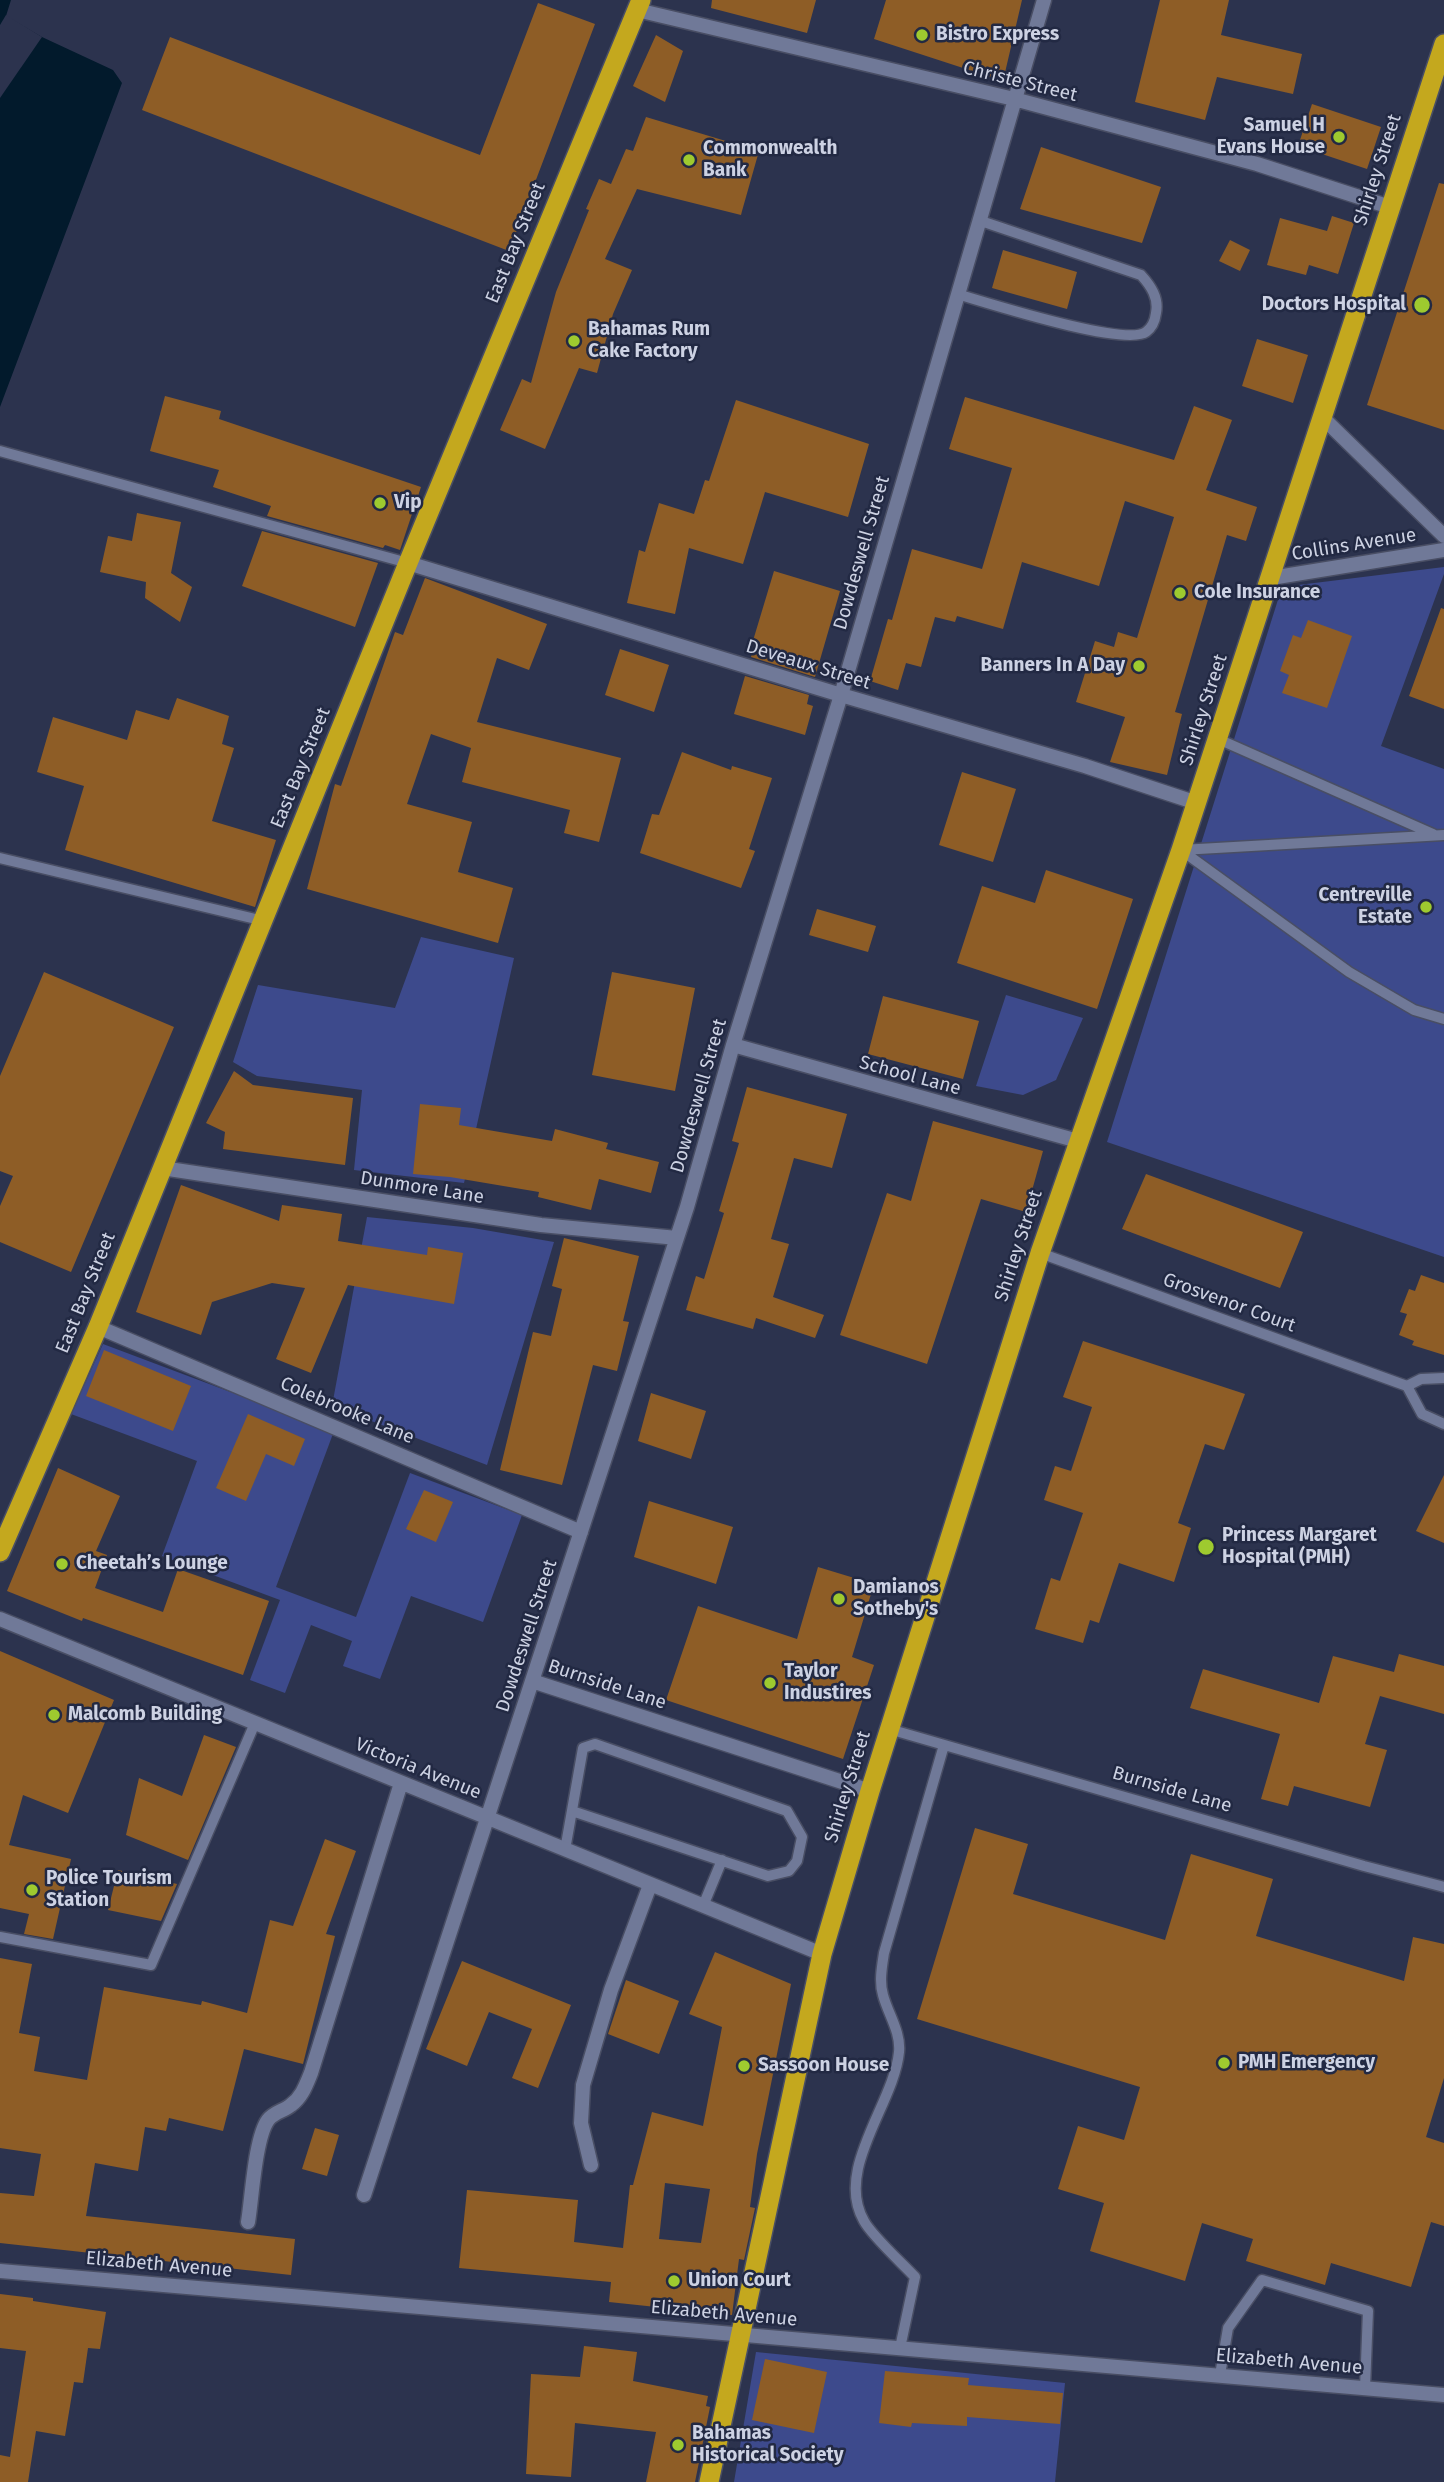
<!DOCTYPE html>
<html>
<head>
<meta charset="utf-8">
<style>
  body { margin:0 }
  canvas { display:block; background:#2c334e }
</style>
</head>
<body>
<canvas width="1444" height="2482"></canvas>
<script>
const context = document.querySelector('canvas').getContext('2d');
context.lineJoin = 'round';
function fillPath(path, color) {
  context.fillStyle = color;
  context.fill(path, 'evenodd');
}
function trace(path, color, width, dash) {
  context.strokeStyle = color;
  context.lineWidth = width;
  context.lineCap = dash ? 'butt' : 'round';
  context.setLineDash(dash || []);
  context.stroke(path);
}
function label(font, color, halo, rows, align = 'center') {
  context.font = font + ' "Fira Sans",sans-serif';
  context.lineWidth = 5;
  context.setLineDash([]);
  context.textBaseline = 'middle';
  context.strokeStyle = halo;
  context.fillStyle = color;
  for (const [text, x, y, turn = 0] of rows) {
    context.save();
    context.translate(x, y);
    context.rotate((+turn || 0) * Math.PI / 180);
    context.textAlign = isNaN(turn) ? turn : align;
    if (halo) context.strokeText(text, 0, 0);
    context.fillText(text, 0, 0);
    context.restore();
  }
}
const green = new Path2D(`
  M 1444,567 L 1444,574 L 1381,746 L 1444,769 L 1444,1257 L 1107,1142 L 1282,587 Z
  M 421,937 L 514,958 L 464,1183 L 354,1170 L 362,1090 L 257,1076 L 233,1062 L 258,985 L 395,1008 Z
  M 1006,995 L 1083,1018 L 1056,1080 L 1023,1095 L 976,1086 Z
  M 367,1217 L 473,1228 L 554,1242 L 487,1465 L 332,1406 Z
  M 103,1344 L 334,1431 L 276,1587 L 356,1617 L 410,1473 L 522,1515 L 483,1622 L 411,1596 L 380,1679 L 343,1666 L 352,1641 L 311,1625 L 285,1693 L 250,1680 L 280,1600 L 162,1556 L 197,1461 L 71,1414 Z
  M 756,2352 L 1065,2383 L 1055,2482 L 734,2482 Z`);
const water = new Path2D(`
  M 0,0 L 11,0 L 6,16 L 42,37 L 113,70 L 122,83 L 0,407 Z`);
const pier = new Path2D(`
  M 6,15 L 42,37 L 0,98 L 0,25 Z`);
const building = new Path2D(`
  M 712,0 L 816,0 L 807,33 L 711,8 Z
  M 886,0 L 1022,0 L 1003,81 L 874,39 Z
  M 1160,0 L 1229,0 L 1221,35 L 1302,54 L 1293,94 L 1217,77 L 1205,120 L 1135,102 Z
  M 538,3 L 595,24 L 509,251 L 142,110 L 170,37 L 480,155 Z
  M 656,35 L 683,51 L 665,102 L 633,86 Z
  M 1312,104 L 1381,127 L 1367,169 L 1298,146 Z
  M 646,117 L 759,151 L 742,211 L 741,215 L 637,189 L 605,259 L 632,270 L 613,314 L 597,373 L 579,368 L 545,449 L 500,430 L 522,379 L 531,383 L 556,292 L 589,210 L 586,209 L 599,179 L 611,184 L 626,149 L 633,151 Z
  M 1041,147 L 1161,187 L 1142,243 L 1020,209 Z
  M 1439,183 L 1444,184 L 1444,430 L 1367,405 Z
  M 1332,216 L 1354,223 L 1338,274 L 1309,265 L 1306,275 L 1267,265 L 1280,218 L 1327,231 Z
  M 1230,240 L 1250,250 L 1240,271 L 1219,261 Z
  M 1003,250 L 1077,272 L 1067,309 L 992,288 Z
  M 1257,339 L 1308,355 L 1293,403 L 1242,386 Z
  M 165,396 L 221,411 L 219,419 L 421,487 L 400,550 L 385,545 L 383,548 L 267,516 L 271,506 L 213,487 L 219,470 L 150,451 Z
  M 965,397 L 1174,460 L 1194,406 L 1232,420 L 1206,490 L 1257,507 L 1246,541 L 1227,535 L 1175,712 L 1182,714 L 1167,775 L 1110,762 L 1125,717 L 1076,702 L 1095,641 L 1114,647 L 1118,632 L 1137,638 L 1174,517 L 1125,501 L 1099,586 L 1022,562 L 1003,629 L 957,616 L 955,622 L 935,617 L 921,667 L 906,663 L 898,690 L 870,681 L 888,619 L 892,620 L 912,549 L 982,569 L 1012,468 L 949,449 Z
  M 736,400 L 869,444 L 848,517 L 765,492 L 743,564 L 689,548 L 675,614 L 627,603 L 639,550 L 645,552 L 659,503 L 694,514 L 705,480 L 709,481 Z
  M 137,513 L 181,522 L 171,573 L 192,587 L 180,622 L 145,598 L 146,582 L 100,572 L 108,536 L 132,541 Z
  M 262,531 L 378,563 L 355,627 L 242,586 Z
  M 774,571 L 840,591 L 815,677 L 751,657 L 754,645 L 752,644 Z
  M 425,578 L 547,624 L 529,670 L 497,658 L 477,722 L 621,758 L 599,842 L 564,833 L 570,810 L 462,782 L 471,748 L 431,734 L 407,804 L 472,822 L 458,872 L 513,888 L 498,943 L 307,889 L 335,784 L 341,786 L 395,632 L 403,635 Z
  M 1441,608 L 1444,609 L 1444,709 L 1409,696 Z
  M 1308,620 L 1352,636 L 1327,708 L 1282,693 L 1289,675 L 1280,671 L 1293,635 L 1301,638 Z
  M 620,649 L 669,665 L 654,712 L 605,695 Z
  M 745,676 L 809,695 L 807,704 L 813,706 L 805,735 L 734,714 Z
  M 177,698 L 229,716 L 222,744 L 234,748 L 212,821 L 276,840 L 255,907 L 65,850 L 84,786 L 37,772 L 53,717 L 127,740 L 136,710 L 169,720 Z
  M 682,752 L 731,770 L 732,766 L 772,778 L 749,849 L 755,851 L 741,888 L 640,853 L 652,814 L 659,815 Z
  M 962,772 L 1016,789 L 993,862 L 939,845 Z
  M 1046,870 L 1133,899 L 1097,1009 L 957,963 L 982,886 L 1035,903 Z
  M 817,909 L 876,926 L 868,952 L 809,935 Z
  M 44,972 L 174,1027 L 71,1272 L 0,1242 L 0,1206 L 13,1176 L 0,1171 L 0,1076 Z
  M 612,972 L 695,988 L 675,1091 L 592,1075 Z
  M 883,996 L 979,1021 L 963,1079 L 868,1054 Z
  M 234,1071 L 253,1085 L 353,1098 L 345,1165 L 223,1149 L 225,1132 L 206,1123 Z
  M 747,1087 L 847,1114 L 832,1168 L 794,1158 L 771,1239 L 789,1244 L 773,1297 L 824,1315 L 815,1338 L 756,1318 L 753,1329 L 686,1310 L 696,1276 L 704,1279 L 724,1213 L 719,1211 L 739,1143 L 732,1141 Z
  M 420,1104 L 461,1108 L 459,1125 L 552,1141 L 555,1129 L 608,1143 L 606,1149 L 659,1162 L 651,1193 L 599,1179 L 591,1210 L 538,1197 L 539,1192 L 450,1177 L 413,1174 Z
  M 933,1121 L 1043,1151 L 1026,1212 L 981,1199 L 927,1364 L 840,1335 L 887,1193 L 911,1201 Z
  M 1146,1174 L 1303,1232 L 1280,1288 L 1122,1229 Z
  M 181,1185 L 279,1221 L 282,1205 L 342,1214 L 338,1241 L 427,1255 L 428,1247 L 463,1253 L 454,1304 L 348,1285 L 311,1373 L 276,1359 L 305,1288 L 272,1283 L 212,1302 L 201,1335 L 136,1312 Z
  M 564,1238 L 639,1256 L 623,1321 L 629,1322 L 617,1371 L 593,1365 L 562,1485 L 500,1470 L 533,1332 L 551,1336 L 562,1289 L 552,1286 Z
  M 1421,1275 L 1444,1283 L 1444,1355 L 1412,1345 L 1414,1341 L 1399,1335 L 1407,1314 L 1400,1312 L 1409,1289 L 1415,1291 Z
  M 1083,1341 L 1245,1394 L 1224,1450 L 1205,1444 L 1178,1523 L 1191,1528 L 1174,1582 L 1119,1563 L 1099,1623 L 1090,1620 L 1083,1643 L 1035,1629 L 1051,1578 L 1060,1581 L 1083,1513 L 1044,1500 L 1055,1466 L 1071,1471 L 1092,1407 L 1063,1397 Z
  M 104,1350 L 191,1386 L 173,1431 L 86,1396 Z
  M 651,1393 L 706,1411 L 691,1459 L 638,1441 Z
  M 248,1414 L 305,1439 L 294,1466 L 266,1454 L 246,1501 L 216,1488 Z
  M 58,1468 L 120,1496 L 96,1551 L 107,1555 L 95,1588 L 163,1612 L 178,1569 L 269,1601 L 243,1675 L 83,1618 L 82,1621 L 7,1591 Z
  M 1444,1475 L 1444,1543 L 1416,1531 Z
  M 424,1490 L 453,1502 L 436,1542 L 406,1529 Z
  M 649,1501 L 733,1527 L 716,1584 L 634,1557 Z
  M 818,1567 L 874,1584 L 852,1657 L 874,1665 L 843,1759 L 666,1700 L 698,1606 L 797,1639 Z
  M 0,1651 L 114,1700 L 68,1813 L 23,1795 L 9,1845 L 71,1859 L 53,1939 L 24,1934 L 29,1914 L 0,1908 Z
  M 1399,1654 L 1444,1666 L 1444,1714 L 1380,1696 L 1365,1744 L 1387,1750 L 1370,1807 L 1294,1786 L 1288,1806 L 1261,1799 L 1280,1734 L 1190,1708 L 1203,1669 L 1319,1703 L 1333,1656 L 1394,1672 Z
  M 204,1735 L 236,1747 L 188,1860 L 126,1835 L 139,1778 L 182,1796 Z
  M 975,1828 L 1028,1844 L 1013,1894 L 1165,1940 L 1191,1854 L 1273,1879 L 1256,1936 L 1404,1981 L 1413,1937 L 1444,1944 L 1444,2078 L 1426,2137 L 1444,2143 L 1444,2226 L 1431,2222 L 1411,2287 L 1331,2263 L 1325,2285 L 1246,2261 L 1253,2239 L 1202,2223 L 1185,2281 L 1090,2251 L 1104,2203 L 1058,2189 L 1078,2126 L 1124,2140 L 1140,2087 L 917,2019 Z
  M 325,1839 L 356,1851 L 326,1934 L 335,1936 L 303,2064 L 244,2049 L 223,2131 L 169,2118 L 166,2131 L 145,2127 L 138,2171 L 95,2163 L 86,2216 L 295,2239 L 291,2275 L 0,2243 L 0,2193 L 34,2196 L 41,2154 L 0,2148 L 0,1958 L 32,1964 L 19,2033 L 40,2037 L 34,2071 L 87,2080 L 104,1987 L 201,2005 L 202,2001 L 247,2013 L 270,1920 L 293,1926 Z
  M 118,1870 L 177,1884 L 161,1921 L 108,1910 Z
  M 715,1952 L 791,1984 L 757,2154 L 750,2207 L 755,2208 L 744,2260 L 739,2259 L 732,2315 L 609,2302 L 611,2282 L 459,2268 L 467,2190 L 578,2200 L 574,2242 L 623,2248 L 630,2185 L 633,2185 L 652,2112 L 703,2126 L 722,2027 L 689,2014 ZM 665,2183 L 710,2189 L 701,2243 L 659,2239 Z
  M 462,1961 L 571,2005 L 538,2088 L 512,2078 L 532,2029 L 489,2012 L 467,2066 L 426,2049 Z
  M 626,1980 L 679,2001 L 659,2054 L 608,2034 Z
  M 315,2128 L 339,2135 L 327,2176 L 302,2169 Z
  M 0,2294 L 33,2298 L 33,2301 L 106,2312 L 100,2349 L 88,2348 L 83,2383 L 74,2382 L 65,2436 L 36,2431 L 28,2482 L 0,2482 L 0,2455 L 10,2457 L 26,2351 L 0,2348 Z
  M 584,2346 L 637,2352 L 633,2381 L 708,2396 L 706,2406 L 710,2407 L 695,2482 L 646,2482 L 656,2432 L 575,2423 L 571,2477 L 526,2474 L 531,2374 L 580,2377 Z
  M 765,2359 L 827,2372 L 814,2433 L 752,2420 Z
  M 885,2371 L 969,2378 L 968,2385 L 1063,2393 L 1060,2424 L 967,2417 L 967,2426 L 912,2423 L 911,2427 L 879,2423 Z`);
const service = new Path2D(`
  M 957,294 C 988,303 1125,347 1146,332 C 1153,327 1155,321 1156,313 C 1159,298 1151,286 1141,275 L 978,220
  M 0,451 L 408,563
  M 1218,739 L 1433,834
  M 1181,850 L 1349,972 L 1414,1010 L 1444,1019
  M 1181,850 L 1444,835
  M 0,858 L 264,921
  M 1040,1253 L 1407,1386
  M 1407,1386 L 1422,1414 L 1444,1424
  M 1407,1386 L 1421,1379 L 1444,1378
  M 889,1729 L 1364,1866 L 1444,1887
  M 565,1850 L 583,1748 L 595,1744 L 787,1811 L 802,1837 L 797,1861 L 789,1871 L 768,1876 L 572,1811
  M 703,1906 L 722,1860
  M 0,1937 L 151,1965 L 255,1723
  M 900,2348 L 915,2277 C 902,2263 872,2236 864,2221 C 834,2169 894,2104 899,2052 C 901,2032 888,2014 883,1995 C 879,1982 882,1966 884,1953 L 944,1745
  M 1220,2375 L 1228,2328 L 1262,2280 L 1368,2311 L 1365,2388`);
const minor = new Path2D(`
  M 637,10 L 1014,99 L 1257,164 L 1390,207
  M 408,563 L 841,695 L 1085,766 L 1197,803
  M 733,1045 L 1078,1141
  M 162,1168 L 541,1225 L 677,1238
  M 98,1327 L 581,1532
  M 0,1619 L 822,1954
  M 532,1681 L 870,1791
  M 591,2165 L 581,2123 L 583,2085 L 611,1990 L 650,1885
  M 364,2195 L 687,1207 L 733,1045 L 841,695 L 1044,0
  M 248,2222 C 252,2198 255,2138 268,2120 C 274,2112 284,2111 291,2105 C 302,2097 306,2085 311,2073 L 401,1783
  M 0,2271 L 1444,2395`);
const tertiary = new Path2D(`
  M 1322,417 L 1444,536
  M 1271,578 L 1444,550`);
const trunk = new Path2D(`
  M 0,1552 L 98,1327 L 408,563 L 641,0
  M 709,2482 L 822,1954 L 870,1791 L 1040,1253 L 1181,850 L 1444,44`);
const markers = [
  [922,35,7,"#9eca2f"],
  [1339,137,7,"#9eca2f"],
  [689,160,7,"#9eca2f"],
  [1422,305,9,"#9eca2f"],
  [574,341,7,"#9eca2f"],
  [380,503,7,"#9eca2f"],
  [1180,593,7,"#9eca2f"],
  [1139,666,7,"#9eca2f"],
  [1426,907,7,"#9eca2f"],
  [1206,1547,9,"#9eca2f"],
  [62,1564,7,"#9eca2f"],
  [839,1599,7,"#9eca2f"],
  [770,1683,7,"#9eca2f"],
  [54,1715,7,"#9eca2f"],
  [32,1890,7,"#9eca2f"],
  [1224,2063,7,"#9eca2f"],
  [744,2066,7,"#9eca2f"],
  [674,2281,7,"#9eca2f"],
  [678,2445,7,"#9eca2f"]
];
const poiNames = [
  ["Bistro Express",936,35],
  ["Samuel H",1325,126,"right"],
  ["Evans House",1325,148,"right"],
  ["Commonwealth",703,149],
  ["Bank",703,171],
  ["Doctors Hospital",1406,305,"right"],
  ["Bahamas Rum",588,330],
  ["Cake Factory",588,352],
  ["Vip",394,503],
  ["Cole Insurance",1194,593],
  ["Banners In A Day",1125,666,"right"],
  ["Centreville",1412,896,"right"],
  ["Estate",1412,918,"right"],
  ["Princess Margaret",1222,1536],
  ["Hospital (PMH)",1222,1558],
  ["Cheetah’s Lounge",76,1564],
  ["Damianos",853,1588],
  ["Sotheby's",853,1610],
  ["Taylor",784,1672],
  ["Industires",784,1694],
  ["Malcomb Building",68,1715],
  ["Police Tourism",46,1879],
  ["Station",46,1901],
  ["PMH Emergency",1238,2063],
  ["Sassoon House",758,2066],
  ["Union Court",688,2281],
  ["Bahamas",692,2434],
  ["Historical Society",692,2456]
];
const streetNames = [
  ["Christe Street",1020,82,14],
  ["Shirley Street",1378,170,-72],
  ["East Bay Street",516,243,-68],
  ["Collins Avenue",1354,545,-9],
  ["Dowdeswell Street",862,553,-74],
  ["Deveaux Street",808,665,17],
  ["Shirley Street",1204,710,-72],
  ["East Bay Street",301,768,-68],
  ["School Lane",910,1076,15],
  ["Dowdeswell Street",699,1096,-74],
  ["Dunmore Lane",422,1188,9],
  ["Shirley Street",1019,1246,-72],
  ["East Bay Street",86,1293,-68],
  ["Grosvenor Court",1229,1303,20],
  ["Colebrooke Lane",347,1411,23],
  ["Dowdeswell Street",527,1636,-72],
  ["Burnside Lane",607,1685,18],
  ["Victoria Avenue",418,1769,22],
  ["Shirley Street",848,1787,-73],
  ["Burnside Lane",1172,1790,16],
  ["Elizabeth Avenue",159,2265,5],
  ["Elizabeth Avenue",724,2314,5],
  ["Elizabeth Avenue",1289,2362,5]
];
fillPath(green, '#3d4a8c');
fillPath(water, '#021a2c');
fillPath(pier, '#2c334e');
fillPath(building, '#8e5d26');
trace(service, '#494e64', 13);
trace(minor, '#494e64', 17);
trace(tertiary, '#494e64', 17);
trace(trunk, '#494e64', 22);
trace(service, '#707998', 10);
trace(minor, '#707998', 14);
trace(tertiary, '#707998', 14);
trace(trunk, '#c4a81e', 19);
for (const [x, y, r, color] of markers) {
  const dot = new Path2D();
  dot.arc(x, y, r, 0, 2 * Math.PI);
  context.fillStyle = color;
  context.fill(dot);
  trace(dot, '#222943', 2.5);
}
label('bold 19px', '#cdd2e3', '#222943', poiNames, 'left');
label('19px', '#cdd2e3', '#222943', streetNames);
</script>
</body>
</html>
